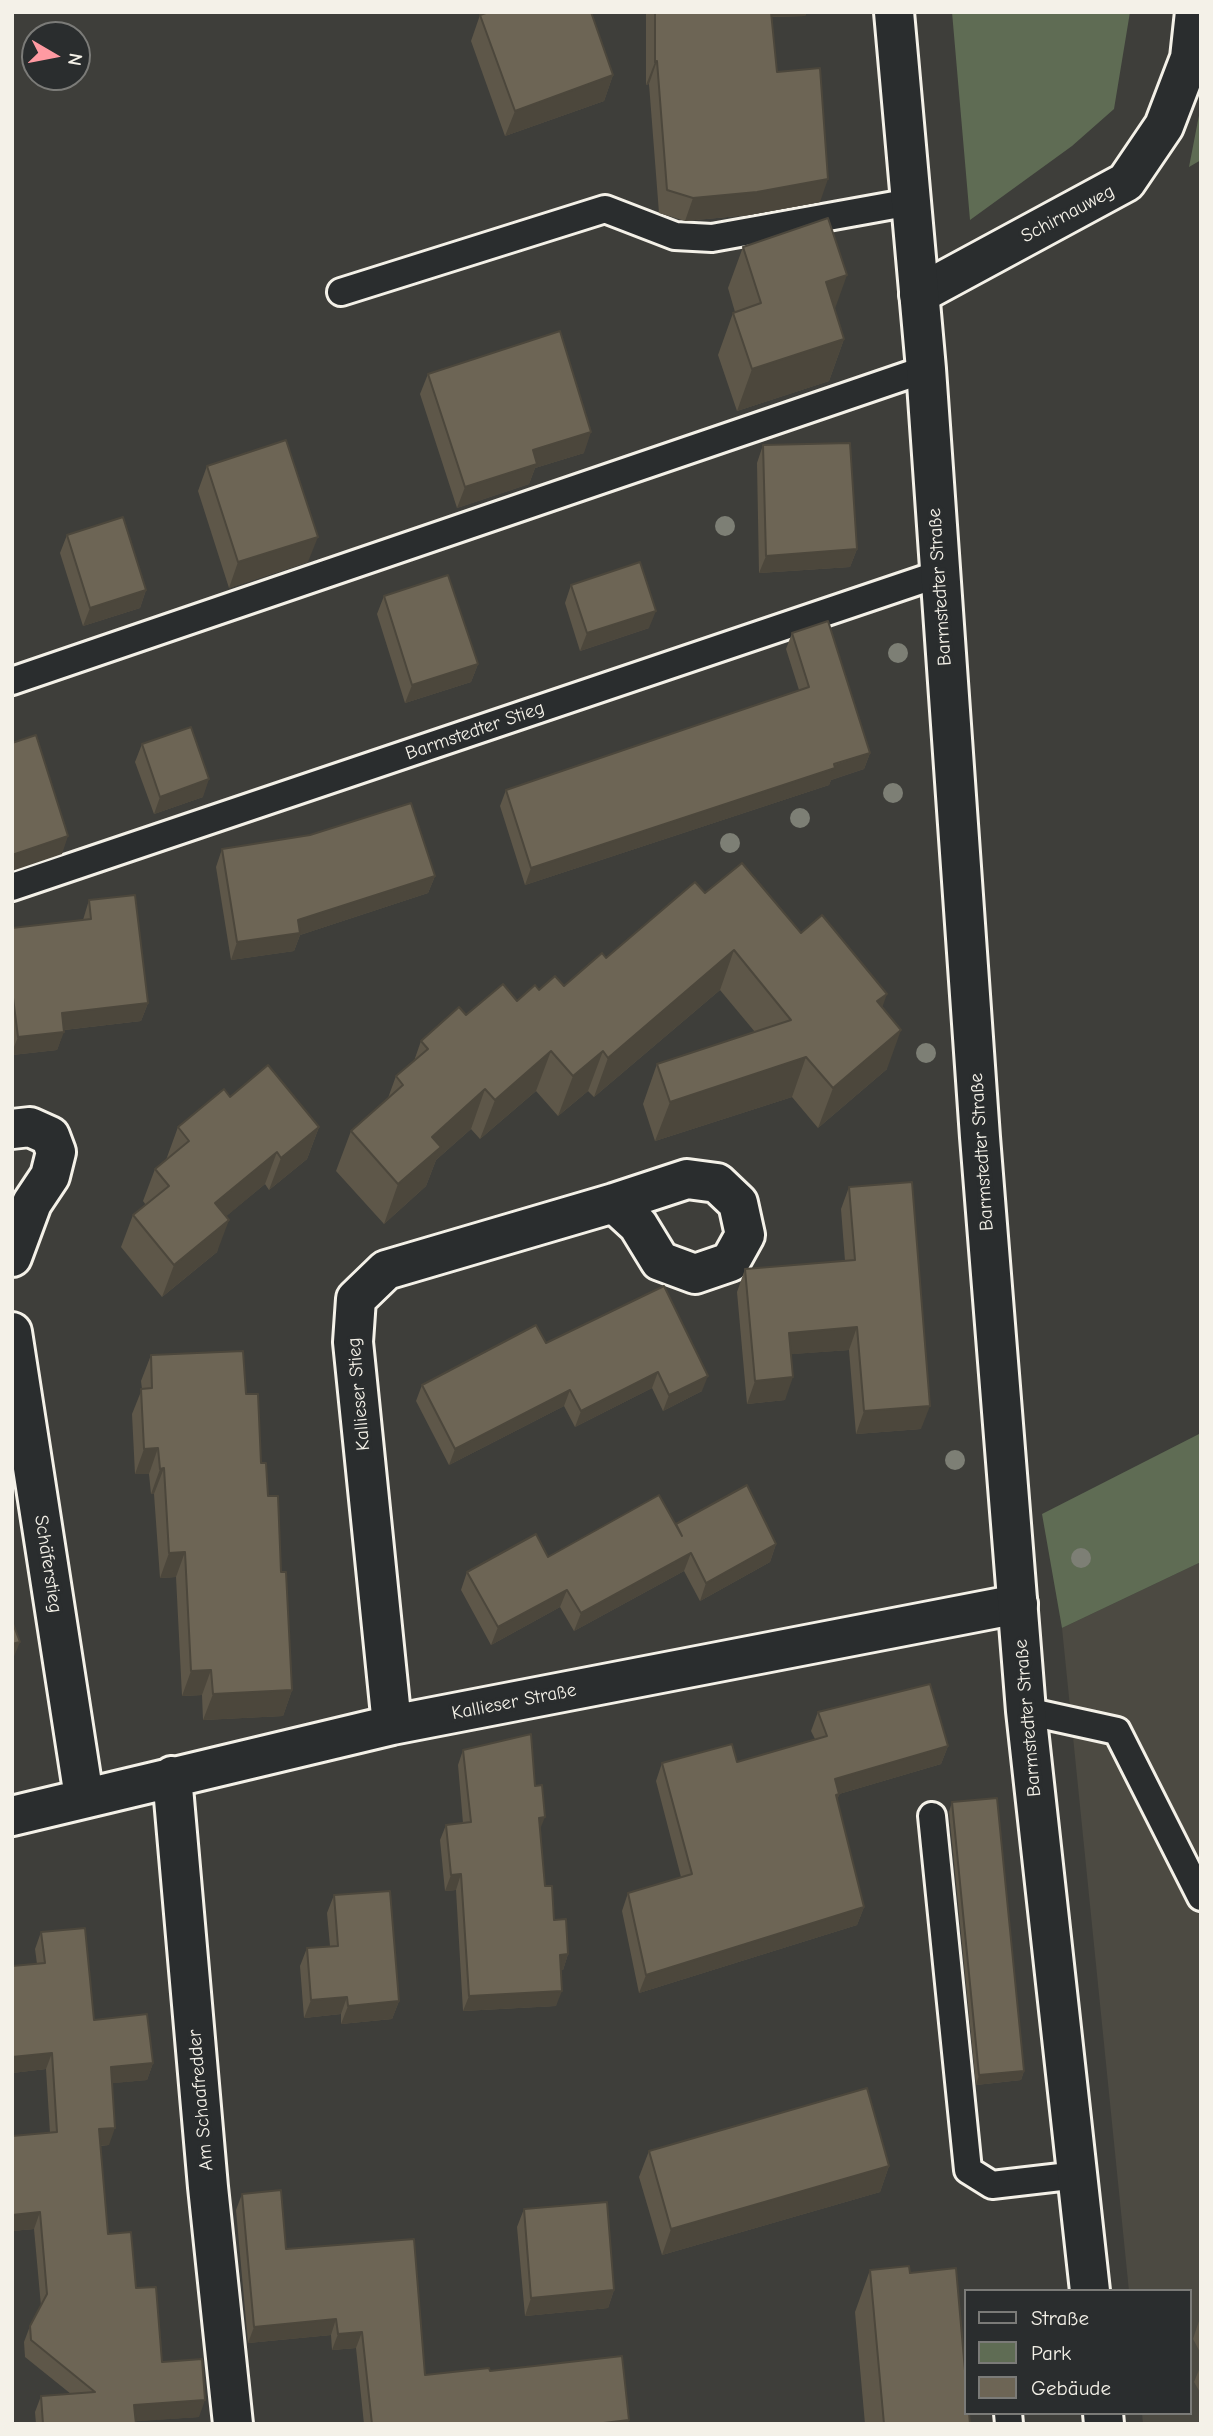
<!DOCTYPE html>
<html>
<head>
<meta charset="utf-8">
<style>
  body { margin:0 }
  #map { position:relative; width:1213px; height:2436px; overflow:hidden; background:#3e3e3a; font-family:"Comic Neue",sans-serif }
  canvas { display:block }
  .frame { position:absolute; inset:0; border:14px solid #f4f1e8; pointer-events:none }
  .legend { position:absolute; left:964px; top:2289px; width:228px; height:126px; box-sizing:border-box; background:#2a2d2e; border:2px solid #7b7b78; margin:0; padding:9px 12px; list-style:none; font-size:21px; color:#f4f1e8 }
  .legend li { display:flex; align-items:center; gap:14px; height:35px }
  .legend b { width:35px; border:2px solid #7b7b78 }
  .north { position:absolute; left:21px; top:21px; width:70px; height:70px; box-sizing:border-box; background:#2a2d2e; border:2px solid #7b7b78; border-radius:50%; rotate:100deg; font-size:19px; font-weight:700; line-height:28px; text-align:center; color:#f4f1e8 }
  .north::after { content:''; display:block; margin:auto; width:24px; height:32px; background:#ff9aa2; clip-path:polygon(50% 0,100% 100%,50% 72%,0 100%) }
</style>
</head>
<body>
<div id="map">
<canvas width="1213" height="2436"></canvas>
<div class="frame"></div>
<ul class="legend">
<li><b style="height:9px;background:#2a2d2e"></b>Straße</li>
<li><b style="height:19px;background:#5f6c54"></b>Park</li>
<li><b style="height:19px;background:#6d6555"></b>Gebäude</li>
</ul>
<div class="north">N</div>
</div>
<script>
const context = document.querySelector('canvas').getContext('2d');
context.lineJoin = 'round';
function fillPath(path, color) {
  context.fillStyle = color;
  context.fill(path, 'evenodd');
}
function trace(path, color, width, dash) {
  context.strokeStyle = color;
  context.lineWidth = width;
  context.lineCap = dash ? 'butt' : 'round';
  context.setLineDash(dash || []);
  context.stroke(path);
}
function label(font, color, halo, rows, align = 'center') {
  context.font = font + ' "Comic Neue",sans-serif';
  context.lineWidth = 7;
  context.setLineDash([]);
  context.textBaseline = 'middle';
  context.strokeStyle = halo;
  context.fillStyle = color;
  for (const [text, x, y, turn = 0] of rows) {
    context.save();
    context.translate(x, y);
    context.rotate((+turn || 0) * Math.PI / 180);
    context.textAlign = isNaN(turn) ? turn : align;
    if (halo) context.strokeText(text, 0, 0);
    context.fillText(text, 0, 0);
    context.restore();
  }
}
const built = new Path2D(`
  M 1201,1562 L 1201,2424 L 1143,2424 L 1142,2413 L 1190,2413 L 1190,2291 L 1129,2291 L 1062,1628 Z`);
const green = new Path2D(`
  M 952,12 L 1130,12 L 1114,109 L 1072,146 L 970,220 Z
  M 1201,105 L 1201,160 L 1189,167 Z
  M 1201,1433 L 1201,1562 L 1062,1628 L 1042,1514 Z`);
const service = new Path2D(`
  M 341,292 L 605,209 L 675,236 L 712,238 L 911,202
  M 12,681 L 926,369
  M 12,887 L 939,574
  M 1026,1711 L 1117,1731 L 1201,1897
  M 932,1816 L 968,2170 L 992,2185 L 1078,2175
  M 1008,2413 L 1009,2424`);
const minor = new Path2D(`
  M 919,294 L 1126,182 L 1164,126 L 1190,58 L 1195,12
  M 12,1129 L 30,1127 L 50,1136 L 56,1152 L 50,1176 L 32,1203 L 12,1257
  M 12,1332 L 84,1797
  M 392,1725 L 353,1342 L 356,1299 L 386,1270 L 614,1203 L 687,1179 L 717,1183 L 738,1203 L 745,1235 L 730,1262 L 695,1274 L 660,1261 L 638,1225 L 614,1203
  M 172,1776 L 208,2187 L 233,2424
  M 12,1816 L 392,1725 L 1018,1604`);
const secondary = new Path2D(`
  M 894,12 L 926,369 L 980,1137 L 1026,1711 L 1090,2291
  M 1103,2413 L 1104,2424`);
const trees = [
  [725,526],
  [898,653],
  [893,793],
  [800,818],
  [730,843],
  [926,1053],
  [955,1460],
  [1081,1558]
];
const wall = new Path2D(`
  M 646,12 L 807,12 L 805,16 L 772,17 L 777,72 L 820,202 L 749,215 L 685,221 L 659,213 L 649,84 L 646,85 Z
  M 480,15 L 613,75 L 604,101 L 505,136 L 471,41 Z
  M 743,247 L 835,310 L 844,339 L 829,381 L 737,411 L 718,355 L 733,313 L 735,312 L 728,288 Z
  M 428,374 L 584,453 L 535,468 L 529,484 L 457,508 L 420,394 Z
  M 763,445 L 857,549 L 850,567 L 759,573 L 757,463 Z
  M 207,466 L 308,562 L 229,588 L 198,491 Z
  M 67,535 L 146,590 L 140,608 L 83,626 L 60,553 Z
  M 571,585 L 649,628 L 580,651 L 565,603 Z
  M 384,596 L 478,664 L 471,682 L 405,703 L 377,614 Z
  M 792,633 L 870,753 L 864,769 L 831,780 L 829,785 L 525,885 L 500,806 L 506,790 L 799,690 L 786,649 Z
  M 142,744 L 203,797 L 154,814 L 135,762 Z
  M 222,849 L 435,876 L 428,893 L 300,935 L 294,951 L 231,960 L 216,867 Z
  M 705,893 L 801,933 L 883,1007 L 887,1069 L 818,1128 L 792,1097 L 655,1141 L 643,1104 L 657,1064 L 755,1032 L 720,990 L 594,1097 L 588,1091 L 558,1116 L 536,1091 L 480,1139 L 471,1129 L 436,1160 L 426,1186 L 384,1224 L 336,1171 L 351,1131 L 388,1098 L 396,1076 L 414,1061 L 421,1041 L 466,1015 L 517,1001 L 539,990 L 564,986 Z
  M 89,900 L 148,1003 L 141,1021 L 64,1030 L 57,1050 L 12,1055 L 12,928 L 83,920 Z
  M 230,1097 L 319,1127 L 307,1159 L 269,1190 L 265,1184 L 226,1216 L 217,1252 L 162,1297 L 121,1247 L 133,1215 L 146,1205 L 143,1201 L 155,1169 L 166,1160 L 178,1127 Z
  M 849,1187 L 921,1429 L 856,1434 L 849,1350 L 791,1354 L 785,1400 L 747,1404 L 737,1292 L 745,1269 L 845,1261 L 841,1209 Z
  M 664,1286 L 702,1391 L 663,1411 L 652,1388 L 575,1427 L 564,1406 L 449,1465 L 416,1401 L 422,1385 L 546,1343 Z
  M 151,1355 L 246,1394 L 268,1496 L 281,1572 L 292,1690 L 283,1716 L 203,1720 L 202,1695 L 182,1696 L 176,1577 L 160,1578 L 154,1494 L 151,1494 L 149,1474 L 135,1474 L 132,1414 L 142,1389 L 141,1381 Z
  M 676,1525 L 776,1544 L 770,1562 L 700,1601 L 684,1571 L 574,1631 L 560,1607 L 491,1645 L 461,1590 L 467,1572 L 548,1557 Z
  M 818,1712 L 948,1746 L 941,1764 L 839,1794 L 837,1801 L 864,1907 L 857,1925 L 639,1993 L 622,1911 L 628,1893 L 681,1877 L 656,1781 L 662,1763 L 737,1762 L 815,1739 L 811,1731 Z
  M 463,1750 L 535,1786 L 545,1886 L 554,1920 L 568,1954 L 563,1970 L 561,1970 L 556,2006 L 463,2011 L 456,1890 L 445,1891 L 440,1840 L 446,1825 L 463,1823 L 458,1765 Z
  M 952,1802 L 1024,2071 L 1021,2080 L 976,2085 L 949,1812 Z
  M 334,1895 L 399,2001 L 392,2019 L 341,2024 L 341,2014 L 304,2018 L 300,1966 L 307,1948 L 330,1946 L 327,1913 Z
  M 41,1932 L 94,2020 L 153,2063 L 147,2080 L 112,2083 L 109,2145 L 100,2146 L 108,2234 L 136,2288 L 162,2362 L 199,2417 L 135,2421 L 136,2424 L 36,2424 L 35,2412 L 41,2396 L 71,2394 L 25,2357 L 24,2342 L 30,2326 L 41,2306 L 34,2229 L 12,2231 L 12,2136 L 50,2133 L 46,2069 L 12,2073 L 12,1966 L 37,1964 L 35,1949 Z
  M 649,2151 L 889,2166 L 880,2192 L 662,2255 L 639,2177 Z
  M 242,2194 L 286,2249 L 425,2375 L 490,2371 L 629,2420 L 627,2424 L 364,2424 L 356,2348 L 332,2350 L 331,2335 L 248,2343 L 236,2210 Z
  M 524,2209 L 614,2290 L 608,2308 L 525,2316 L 517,2227 Z
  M 870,2270 L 910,2273 L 970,2424 L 865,2424 L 855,2312 Z
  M 1201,2320 L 1201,2354 L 1193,2339 L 1199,2321 Z
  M 1201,2365 L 1201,2394 L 1194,2382 Z`);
const shadedWall = new Path2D(`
  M 763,12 L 807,12 L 805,16 L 761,17 Z
  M 657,61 L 649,84 L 646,85 L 655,62 Z
  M 613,75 L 604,101 L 505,136 L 515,111 Z
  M 828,179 L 820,202 L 749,215 L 685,221 L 693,198 Z
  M 847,275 L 832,317 L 826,282 Z
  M 844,339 L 829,381 L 737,411 L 752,369 Z
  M 591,432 L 584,453 L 535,468 L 529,484 L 457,508 L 465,487 L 533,450 Z
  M 318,537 L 308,562 L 229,588 L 238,562 Z
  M 857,549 L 850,567 L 759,573 L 766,556 Z
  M 146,590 L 140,608 L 83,626 L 90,608 Z
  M 656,611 L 649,628 L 580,651 L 587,633 Z
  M 478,664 L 471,682 L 405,703 L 412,685 Z
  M 870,753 L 864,769 L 831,780 L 829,785 L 525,885 L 531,868 Z
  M 209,779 L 203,797 L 154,814 L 160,797 Z
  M 68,836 L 62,854 L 12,871 L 12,855 Z
  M 435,876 L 428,893 L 300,935 L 294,951 L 231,960 L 237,942 L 298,920 Z
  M 734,950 L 720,990 L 594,1097 L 608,1058 Z
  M 887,994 L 873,1033 L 877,1001 Z
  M 148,1003 L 141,1021 L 55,1031 L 62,1013 Z
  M 901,1030 L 887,1069 L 818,1128 L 833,1088 Z
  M 64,1032 L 57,1050 L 12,1055 L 12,1052 L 18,1037 Z
  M 551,1051 L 536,1091 L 480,1139 L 495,1100 Z
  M 603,1051 L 588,1091 L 558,1116 L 573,1076 Z
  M 806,1057 L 792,1097 L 655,1141 L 670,1102 Z
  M 485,1089 L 471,1129 L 436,1160 L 426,1186 L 384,1224 L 398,1184 L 432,1137 Z
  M 319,1127 L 307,1159 L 269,1190 L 281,1158 Z
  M 277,1152 L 265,1184 L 204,1235 L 215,1203 Z
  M 229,1220 L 217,1252 L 162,1297 L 174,1265 Z
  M 857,1327 L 849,1350 L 780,1355 L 789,1333 Z
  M 658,1372 L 652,1388 L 575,1427 L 581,1411 Z
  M 708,1376 L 702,1391 L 663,1411 L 669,1395 Z
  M 793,1377 L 785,1400 L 747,1404 L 755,1381 Z
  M 570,1390 L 564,1406 L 449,1465 L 455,1449 Z
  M 930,1406 L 921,1429 L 856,1434 L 864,1411 Z
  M 158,1448 L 149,1474 L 135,1474 L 144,1449 Z
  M 164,1468 L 154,1494 L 151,1494 L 160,1469 Z
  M 776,1544 L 770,1562 L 700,1601 L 706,1583 Z
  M 185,1552 L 176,1577 L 160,1578 L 169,1553 Z
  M 691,1553 L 684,1571 L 574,1631 L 581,1613 Z
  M 567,1590 L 560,1607 L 491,1645 L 498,1627 Z
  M 20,1642 L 13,1659 L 12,1659 L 12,1644 Z
  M 211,1670 L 202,1695 L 182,1696 L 191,1671 Z
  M 292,1690 L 283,1716 L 203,1720 L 213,1694 Z
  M 948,1746 L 941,1764 L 839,1794 L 833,1812 L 835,1779 Z
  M 545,1817 L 539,1832 L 539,1818 Z
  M 461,1874 L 456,1890 L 445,1891 L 451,1875 Z
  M 864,1907 L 857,1925 L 639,1993 L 646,1975 Z
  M 568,1954 L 563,1970 L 554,1970 L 560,1955 Z
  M 562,1991 L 556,2006 L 463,2011 L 469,1996 Z
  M 347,1997 L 341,2014 L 304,2018 L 311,2000 Z
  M 399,2001 L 392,2019 L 341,2024 L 348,2006 Z
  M 52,2053 L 46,2069 L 12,2073 L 12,2057 Z
  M 153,2063 L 147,2080 L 105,2084 L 111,2067 Z
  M 1024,2071 L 1021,2080 L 976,2085 L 979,2075 Z
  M 115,2128 L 109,2145 L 93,2146 L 99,2129 Z
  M 889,2166 L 880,2192 L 662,2255 L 671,2229 Z
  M 40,2212 L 34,2229 L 12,2231 L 12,2215 Z
  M 614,2290 L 608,2308 L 525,2316 L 531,2298 Z
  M 336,2319 L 331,2335 L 248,2343 L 254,2327 Z
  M 362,2332 L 356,2348 L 332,2350 L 338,2334 Z
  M 205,2400 L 199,2417 L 128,2422 L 134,2405 Z
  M 629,2420 L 627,2424 L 595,2424 Z`);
const building = new Path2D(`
  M 489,12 L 591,12 L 613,75 L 515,111 L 480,15 Z
  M 655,12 L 771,12 L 777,72 L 820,68 L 828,179 L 757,192 L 693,198 L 667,190 L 657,61 L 655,62 Z
  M 828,218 L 847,275 L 826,282 L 844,339 L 752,369 L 733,313 L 761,303 L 743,247 Z
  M 560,331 L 591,432 L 533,450 L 537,464 L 465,487 L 428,374 Z
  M 286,440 L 318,537 L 238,562 L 207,466 Z
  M 850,443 L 857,549 L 766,556 L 763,445 Z
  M 123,517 L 146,590 L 90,608 L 67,535 Z
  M 640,562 L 656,611 L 587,633 L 571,585 Z
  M 448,575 L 478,664 L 412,685 L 384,596 Z
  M 828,621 L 870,753 L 834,764 L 835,768 L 531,868 L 506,790 L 809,687 L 792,633 Z
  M 191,727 L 209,779 L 160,797 L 142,744 Z
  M 36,735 L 68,836 L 12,855 L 12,743 Z
  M 411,803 L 435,876 L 298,920 L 300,933 L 237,942 L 222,849 L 310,835 Z
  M 742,863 L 801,933 L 822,915 L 887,994 L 877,1001 L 901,1030 L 833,1088 L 806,1057 L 670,1102 L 657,1064 L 791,1020 L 734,950 L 608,1058 L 603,1051 L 573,1076 L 551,1051 L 495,1100 L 485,1089 L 432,1137 L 441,1147 L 398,1184 L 351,1131 L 403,1085 L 396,1076 L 428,1049 L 421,1041 L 459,1007 L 466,1015 L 503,984 L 517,1001 L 535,985 L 539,990 L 555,976 L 564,986 L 602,953 L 606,958 L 695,882 L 705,893 Z
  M 135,895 L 148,1003 L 62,1013 L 64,1032 L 18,1037 L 12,990 L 12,928 L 91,919 L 89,900 Z
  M 268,1065 L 319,1127 L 281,1158 L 277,1152 L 215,1203 L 229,1220 L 174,1265 L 133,1215 L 169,1186 L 155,1169 L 189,1141 L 178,1127 L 224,1089 L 230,1097 Z
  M 912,1182 L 930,1406 L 864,1411 L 857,1327 L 789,1333 L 793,1377 L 755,1381 L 745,1269 L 855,1260 L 849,1187 Z
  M 664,1286 L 708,1376 L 669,1395 L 658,1372 L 581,1411 L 570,1390 L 455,1449 L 422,1385 L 536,1325 L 546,1343 Z
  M 243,1351 L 246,1394 L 258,1394 L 261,1463 L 266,1463 L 268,1496 L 278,1496 L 281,1572 L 286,1572 L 292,1690 L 213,1694 L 211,1670 L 191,1671 L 185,1552 L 169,1553 L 164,1468 L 160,1469 L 158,1448 L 144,1449 L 141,1389 L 152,1388 L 151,1355 Z
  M 747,1485 L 776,1544 L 706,1583 L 691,1553 L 581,1613 L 567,1590 L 498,1627 L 467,1572 L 536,1534 L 548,1557 L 659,1495 L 682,1536 L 676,1524 Z
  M 12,1621 L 20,1642 L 12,1644 Z
  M 930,1684 L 948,1746 L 835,1779 L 839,1794 L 836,1795 L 864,1907 L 646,1975 L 628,1893 L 692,1874 L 662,1763 L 732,1744 L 737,1762 L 827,1736 L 818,1712 Z
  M 531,1734 L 535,1786 L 542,1785 L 545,1817 L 539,1818 L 545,1886 L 552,1886 L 554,1920 L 566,1919 L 568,1954 L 560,1955 L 562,1991 L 469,1996 L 461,1874 L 451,1875 L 446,1825 L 471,1822 L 463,1750 Z
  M 997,1798 L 1024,2071 L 979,2075 L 952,1802 Z
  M 390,1891 L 399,2001 L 348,2006 L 347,1997 L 311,2000 L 307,1948 L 338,1946 L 334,1895 Z
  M 85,1928 L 94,2020 L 147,2014 L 153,2063 L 111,2067 L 115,2128 L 99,2129 L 108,2234 L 131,2232 L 136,2288 L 156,2287 L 162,2362 L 202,2359 L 205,2400 L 134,2405 L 136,2424 L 43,2424 L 41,2396 L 95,2392 L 31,2340 L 30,2326 L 47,2294 L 40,2212 L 12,2215 L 12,2136 L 57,2132 L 52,2053 L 12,2057 L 12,1966 L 45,1963 L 41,1932 Z
  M 867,2088 L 889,2166 L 671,2229 L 649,2151 Z
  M 281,2190 L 286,2249 L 414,2239 L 425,2375 L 489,2368 L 490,2371 L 622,2356 L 629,2420 L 595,2424 L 372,2424 L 362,2332 L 338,2334 L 336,2319 L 254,2327 L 242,2194 Z
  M 607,2202 L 614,2290 L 531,2298 L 524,2209 Z
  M 909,2266 L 910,2273 L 956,2268 L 966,2382 L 966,2413 L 969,2413 L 970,2424 L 884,2424 L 870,2270 Z`);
const streetNames = [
  ["Schirnauweg",1068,214,-28],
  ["Barmstedter Straße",940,587,-94],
  ["Barmstedter Stieg",475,731,-19],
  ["Barmstedter Straße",982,1152,-94],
  ["Kallieser Stieg",359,1394,-95],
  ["Schäferstieg",48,1564,81],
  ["Kallieser Straße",514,1702,-11],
  ["Barmstedter Straße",1028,1718,-95],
  ["Am Schaafredder",201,2100,-95]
];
fillPath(built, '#4c4a42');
fillPath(green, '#5f6c54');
trace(service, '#f4f1e8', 32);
trace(minor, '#f4f1e8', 44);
trace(secondary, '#f4f1e8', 44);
trace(service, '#2a2d2e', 26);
trace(minor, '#2a2d2e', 38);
trace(secondary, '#2a2d2e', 38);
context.fillStyle = '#7d7f75';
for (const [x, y] of trees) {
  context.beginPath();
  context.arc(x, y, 10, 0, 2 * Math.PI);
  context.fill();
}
fillPath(wall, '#5e5749');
fillPath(shadedWall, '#4c473c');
fillPath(building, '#6d6555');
trace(building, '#4c473c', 2);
label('19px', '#f4f1e8', '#2a2d2e', streetNames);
</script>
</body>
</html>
